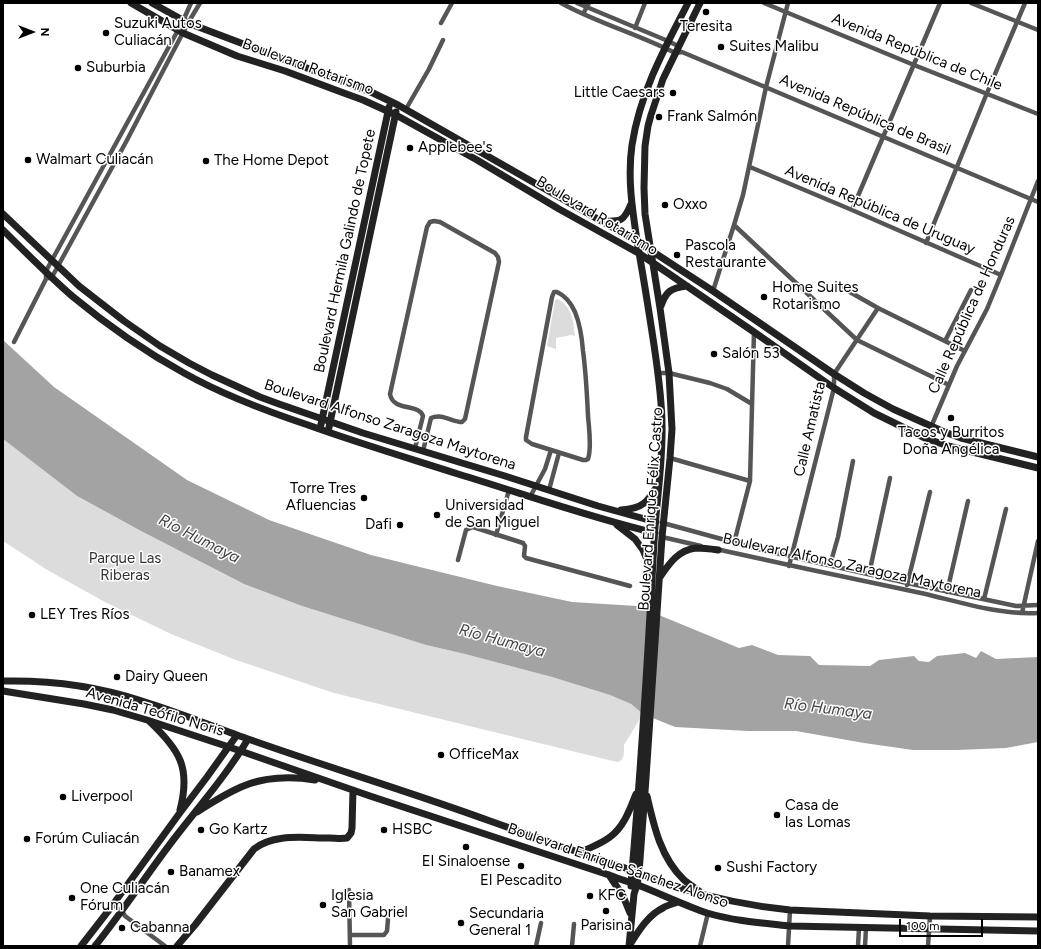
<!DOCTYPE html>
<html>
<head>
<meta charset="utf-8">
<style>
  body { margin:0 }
  #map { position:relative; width:1041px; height:949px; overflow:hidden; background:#fff; font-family:Figtree,sans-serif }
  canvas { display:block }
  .frame { position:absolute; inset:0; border:4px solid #000; pointer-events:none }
  .north { position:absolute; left:12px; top:12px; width:40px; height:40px; -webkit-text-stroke:3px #fff; paint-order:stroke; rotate:90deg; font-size:11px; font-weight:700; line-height:16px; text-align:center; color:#000 }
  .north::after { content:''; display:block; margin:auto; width:14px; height:18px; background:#000; clip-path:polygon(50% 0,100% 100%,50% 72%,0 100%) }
  .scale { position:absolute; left:899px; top:919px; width:84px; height:18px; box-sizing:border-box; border:2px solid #000; border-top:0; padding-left:5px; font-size:12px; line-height:14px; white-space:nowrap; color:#000; -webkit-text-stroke:3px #fff; paint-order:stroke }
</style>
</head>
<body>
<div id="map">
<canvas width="1041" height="949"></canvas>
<div class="frame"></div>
<div class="north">N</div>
<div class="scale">100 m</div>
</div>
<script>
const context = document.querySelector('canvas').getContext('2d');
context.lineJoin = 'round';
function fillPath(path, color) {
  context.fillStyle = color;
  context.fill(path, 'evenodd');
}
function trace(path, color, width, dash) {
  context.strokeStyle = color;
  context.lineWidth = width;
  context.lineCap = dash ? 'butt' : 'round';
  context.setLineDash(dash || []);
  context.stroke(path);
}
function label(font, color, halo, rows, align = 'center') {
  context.font = font + ' Figtree,sans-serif';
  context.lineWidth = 3;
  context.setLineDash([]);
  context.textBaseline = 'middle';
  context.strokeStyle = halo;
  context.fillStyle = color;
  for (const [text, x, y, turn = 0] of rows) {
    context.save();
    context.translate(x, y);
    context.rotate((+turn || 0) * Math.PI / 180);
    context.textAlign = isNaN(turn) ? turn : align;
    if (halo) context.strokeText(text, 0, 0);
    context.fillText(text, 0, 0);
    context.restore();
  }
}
const green = new Path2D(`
  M 558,299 C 573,308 573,321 575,336 L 571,335 L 556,338 L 556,349 L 547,346 L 555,300 Z
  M 3,439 L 77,496 L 141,531 L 244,584 L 302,606 L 426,645 L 465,654 L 552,677 L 610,695 L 631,704 L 643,714 L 624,745 C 624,752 625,761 617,762 L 334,693 L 236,660 L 171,634 L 105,602 L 49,571 L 3,541 Z`);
const water = new Path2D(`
  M 3,340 L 54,387 L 187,480 L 269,520 L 371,555 L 497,586 L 572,602 L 637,606 L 739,648 L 752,645 L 778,655 L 810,656 L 819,665 L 870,666 L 879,660 L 914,656 L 919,661 L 929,662 L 937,656 L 965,653 L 976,658 L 981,651 L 996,659 L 1038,657 L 1038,742 L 1006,748 L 957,750 L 913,750 L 864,743 L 796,731 L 748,731 L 675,727 L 643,714 L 631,704 L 610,695 L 552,677 L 465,654 L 426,645 L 302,606 L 244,584 L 141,531 L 77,496 L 3,439 Z`);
const street = new Path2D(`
  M 561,3 C 597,23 638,34 675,53 L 682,52 L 1038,202
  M 577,3 L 668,41 L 678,46 L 679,48
  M 764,3 L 914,65 L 1038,114
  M 971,3 L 1038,30
  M 583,14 L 589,3
  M 441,23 L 452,3
  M 635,28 L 645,3
  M 406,109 L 429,69 L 443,40
  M 750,167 L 852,210 L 1001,275
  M 852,210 L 940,3
  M 734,225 L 857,340 L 949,385
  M 926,243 L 987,93 L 1025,3
  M 49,278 L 52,277 L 126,142 L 188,23 L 200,3
  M 841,286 L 848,291 L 878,308 L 965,351
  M 713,291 L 734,225 L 743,195 L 766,87 L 788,3
  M 554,292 L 557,292 C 566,296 571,303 575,312 C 580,324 582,338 583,351 C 586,373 587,394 588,416 C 589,429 592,447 588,459 L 586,460 L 583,460 L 532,444 L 526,440 L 526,437 L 552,297 Z
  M 945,341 L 971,290
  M 14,342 L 46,279 L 46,271 L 183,21 L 191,3
  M 659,373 L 669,373 L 710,383 L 727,389 L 752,404
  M 925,438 L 931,427 L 957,366 L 987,309 L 1001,275 L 1038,181
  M 415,448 L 423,416 C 419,403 393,412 390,394 L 427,227 L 430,222 L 434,221 L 440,222 L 495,253 L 498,257 L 499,262 L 465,419 L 462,422 C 452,422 442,413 431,418 L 423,451
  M 670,458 L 750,481
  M 549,490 L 559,453
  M 530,497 L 545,469 L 551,450
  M 663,523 L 758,549 L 907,583 L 1016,606 L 1038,605
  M 496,535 L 509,490
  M 662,537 L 701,546
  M 734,543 L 750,481 L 754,332
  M 716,549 C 784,564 853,579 921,593 C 960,602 998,615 1038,613
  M 458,560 L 466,530 L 468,529 L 473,527 L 523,543 L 525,546 L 524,556 L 526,558 L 630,586
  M 830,565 L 838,537 L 853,461
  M 789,566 L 834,388 L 834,374 L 878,308
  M 869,574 L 890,478
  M 907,585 L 930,492
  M 947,592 L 968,501
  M 984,599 L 1006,509
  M 1022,613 L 1038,541
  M 349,890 L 350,946
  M 113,905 L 122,911 L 125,916 L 165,946
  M 350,935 L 384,935 L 387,931 L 388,919
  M 536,946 L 541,923
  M 572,946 L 574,924
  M 700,946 L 708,913
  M 788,946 L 790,910
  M 858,946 L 859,928
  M 865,946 L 866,928
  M 928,946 L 930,916`);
const secondary = new Path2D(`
  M 131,3 L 183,33 L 237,56 L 285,71 L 341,92 L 363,100 L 396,115 L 477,160 L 559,209 L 640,254 L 754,332 L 834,388 L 874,413 L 925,438 L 948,446 L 1038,468
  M 152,3 L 188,23 L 373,93 L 398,105 L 638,242 L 713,291 L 834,374 L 864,393 L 893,409 L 942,431 L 961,438 L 1038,457
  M 3,214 L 79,286 L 124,321 L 160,346 L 189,363 L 212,375 L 260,397 L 279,404 L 363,433 L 505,476 L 598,506 L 656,522
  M 603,221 C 621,222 624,221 631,204
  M 3,230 C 26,253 48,275 72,296 C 107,325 144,351 184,373 C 223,395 266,411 308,425 C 358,443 408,458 458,474 C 524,494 588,517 655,533
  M 661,306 C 666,291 671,288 687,286
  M 320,429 L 389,107
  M 328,432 L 396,112
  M 621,510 C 644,509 648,501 659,483
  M 617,525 L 635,539 L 643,550 L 652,572
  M 660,577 C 669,564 678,550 696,548 C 703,548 711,549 718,550
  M 3,681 C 50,680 97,686 142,701 C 178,712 214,727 251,740 C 330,768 411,792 490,821 C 537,838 583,854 631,870 C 645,875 659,881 673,886 C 712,898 750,906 790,910 L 930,916 L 1038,917
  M 3,691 L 84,704 L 113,710 L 147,720 L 229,747 L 370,796 L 609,875 C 619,879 629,882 638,885 C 661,894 684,905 707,913 C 734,921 762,923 790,926 L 1038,931
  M 149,721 C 180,750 191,768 180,810
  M 647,796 C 654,827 661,858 684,880 C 689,884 694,887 699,891
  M 197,812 C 211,803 225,794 241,787 C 263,777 291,776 315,780
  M 579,853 C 589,848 601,844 610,837 C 624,827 630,809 636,794
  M 609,875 L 623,896 L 630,913
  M 631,886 L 631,883 C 641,770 648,656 654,542 C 656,503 663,465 662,425 C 662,399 658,372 654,345 C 649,312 644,280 638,247 C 633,214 627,179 632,145 C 640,93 664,49 688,3
  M 81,946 L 109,910 L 179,814 L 207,777 L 237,735
  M 95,946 C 124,910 149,871 177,835 C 201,804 228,773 248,739
  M 177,946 L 195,925 L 254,849 C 274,833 304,838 329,838 C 335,838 341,839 347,838 L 351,833 L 352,828 L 353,790
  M 629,946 L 634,894 L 637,885 L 639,873 L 646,778 L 662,537 L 670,458 L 672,429 L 669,373 L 660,308 L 645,214 L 644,188 L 645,146 L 648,126 L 651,115 L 663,79 L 700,3
  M 629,946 C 638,932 648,915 663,908 C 667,905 673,904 678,902`);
const markers = [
  [706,12,4,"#000"],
  [106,33,4,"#000"],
  [721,47,4,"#000"],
  [78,68,4,"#000"],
  [673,93,4,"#000"],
  [659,117,4,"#000"],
  [410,148,4,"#000"],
  [28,160,4,"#000"],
  [206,161,4,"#000"],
  [665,205,4,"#000"],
  [677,255,4,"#000"],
  [764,297,4,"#000"],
  [714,354,4,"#000"],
  [951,418,4,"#000"],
  [364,498,4,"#000"],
  [437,515,4,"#000"],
  [400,525,4,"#000"],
  [32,615,4,"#000"],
  [117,677,4,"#000"],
  [441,755,4,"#000"],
  [63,797,4,"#000"],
  [777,815,4,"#000"],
  [201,830,4,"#000"],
  [384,830,4,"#000"],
  [27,839,4,"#000"],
  [466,847,4,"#000"],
  [521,866,4,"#000"],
  [718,868,4,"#000"],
  [171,872,4,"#000"],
  [590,896,4,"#000"],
  [72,898,4,"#000"],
  [323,905,4,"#000"],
  [606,911,4,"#000"],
  [461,923,4,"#000"],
  [122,928,4,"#000"]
];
const poiNames = [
  ["Suzuki Autos",114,24],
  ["Culiacán",114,41],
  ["Teresita",706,27,"center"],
  ["Suites Malibu",729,47],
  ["Suburbia",86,68],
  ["Little Caesars",665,93,"right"],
  ["Frank Salmón",667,117],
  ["Applebee's",418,148],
  ["Walmart Culiacán",36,160],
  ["The Home Depot",214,161],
  ["Oxxo",673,205],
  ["Pascola",685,246],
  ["Restaurante",685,263],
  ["Home Suites",772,288],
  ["Rotarismo",772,305],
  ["Salón 53",722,354],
  ["Tacos y Burritos",951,433,"center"],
  ["Doña Angélica",951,450,"center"],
  ["Torre Tres",356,489,"right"],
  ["Afluencias",356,506,"right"],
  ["Universidad",445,506],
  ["de San Miguel",445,523],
  ["Dafi",392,525,"right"],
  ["LEY Tres Ríos",40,615],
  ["Dairy Queen",125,677],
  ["OfficeMax",449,755],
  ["Liverpool",71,797],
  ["Casa de",785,806],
  ["las Lomas",785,823],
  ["Go Kartz",209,830],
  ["HSBC",392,830],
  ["Forúm Culiacán",35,839],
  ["El Sinaloense",466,862,"center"],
  ["Sushi Factory",726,868],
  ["Banamex",179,872],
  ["El Pescadito",521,881,"center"],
  ["One Culiacán",80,889],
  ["Fórum",80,906],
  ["Iglesia",331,896],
  ["San Gabriel",331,913],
  ["KFC",598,896],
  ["Secundaria",469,914],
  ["General 1",469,931],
  ["Parisina",606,926,"center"],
  ["Cabanna",130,928]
];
const streetNames = [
  ["Avenida República de Chile",917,52,22],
  ["Boulevard Rotarismo",308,67,20],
  ["Avenida República de Brasil",865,115,23],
  ["Avenida República de Uruguay",880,210,23],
  ["Boulevard Rotarismo",597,216,31],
  ["Boulevard Hermila Galindo de Topete",345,251,-78],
  ["Calle República de Honduras",972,305,-66],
  ["Boulevard Alfonso Zaragoza Maytorena",390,425,18],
  ["Calle Amatista",810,429,-77],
  ["Boulevard Enrique Félix Castro",651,509,-86],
  ["Boulevard Alfonso Zaragoza Maytorena",852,566,12],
  ["Avenida Teófilo Noris",155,712,16],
  ["Boulevard Enrique Sánchez Alonso",618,866,19]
];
const parkNames = [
  ["Parque Las",125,559],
  ["Riberas",125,576]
];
const waterNames = [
  ["Río Humaya",199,539,27],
  ["Río Humaya",502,641,15],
  ["Río Humaya",828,709,7]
];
fillPath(green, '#dcdcdc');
fillPath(water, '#a3a3a3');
trace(street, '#555', 4.5);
trace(secondary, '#222', 7);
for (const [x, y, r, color] of markers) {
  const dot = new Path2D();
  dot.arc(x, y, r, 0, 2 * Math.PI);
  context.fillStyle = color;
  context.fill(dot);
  trace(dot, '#fff', 1.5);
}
label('15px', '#000', '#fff', poiNames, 'left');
label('15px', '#000', '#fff', streetNames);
label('15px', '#333', '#fff', parkNames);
label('italic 16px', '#444', '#fff', waterNames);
</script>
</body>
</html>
